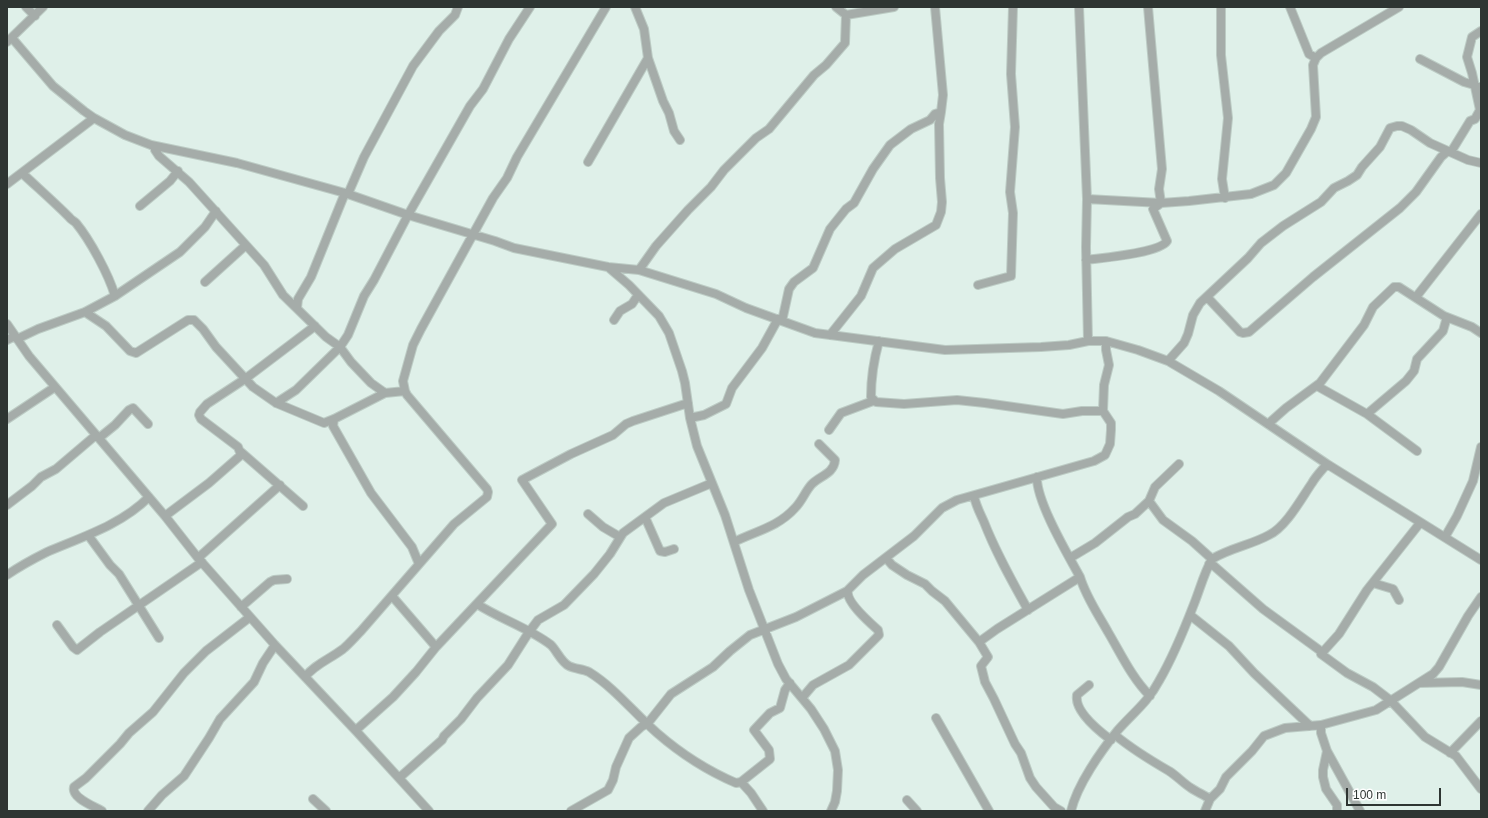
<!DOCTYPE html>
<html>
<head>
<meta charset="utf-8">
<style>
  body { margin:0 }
  #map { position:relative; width:1488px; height:818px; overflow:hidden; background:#dff0e9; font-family:Arial,sans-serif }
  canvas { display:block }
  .frame { position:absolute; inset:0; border:8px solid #2e3532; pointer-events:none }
  .scale { position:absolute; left:1346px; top:788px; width:95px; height:18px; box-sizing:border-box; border:2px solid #2e3532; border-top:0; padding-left:5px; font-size:12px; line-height:14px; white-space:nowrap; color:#2e3532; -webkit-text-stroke:3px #fff; paint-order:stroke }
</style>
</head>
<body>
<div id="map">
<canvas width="1488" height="818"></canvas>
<div class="frame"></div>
<div class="scale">100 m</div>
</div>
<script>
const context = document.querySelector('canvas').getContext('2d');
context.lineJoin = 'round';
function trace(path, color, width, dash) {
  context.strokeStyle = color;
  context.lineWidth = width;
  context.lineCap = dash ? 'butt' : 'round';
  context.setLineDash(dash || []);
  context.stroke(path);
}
const minor = new Path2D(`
  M 26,7 L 35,16
  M 836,7 L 846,15 L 894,7
  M 1079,7 L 1087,199 L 1086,247 L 1088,341
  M 1221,7 L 1221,55 L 1228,118 L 1222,179 L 1225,198
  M 1290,7 L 1309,54 L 1316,58
  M 12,38 L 53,86 L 84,111 L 94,118 L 125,135 L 151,145 L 237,163 L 345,193 L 408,215 L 495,241 L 514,248 L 608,267 L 639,270 L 716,294 L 746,308 L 815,333 L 945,350 L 1041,347 L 1069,345 L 1088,341 L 1106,341 L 1138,350 L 1168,361 L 1219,391 L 1327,464 L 1481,560
  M 7,42 L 43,7
  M 648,58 L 663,101 L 669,113 L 674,131 L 680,140
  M 1420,59 L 1464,82 L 1481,87
  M 155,146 L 155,150 L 159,156 L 189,182 L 264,265 L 283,295 L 326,337 L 340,347 L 351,362 L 371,383 L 385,393
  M 1451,152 L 1470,121 L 1475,119 L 1480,110 L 1472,73 L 1467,57 L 1472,37 L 1481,31
  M 588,162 L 648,58 L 644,29 L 635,7
  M 22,173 C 38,188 54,202 69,217 C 71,220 74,221 76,223 C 90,240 109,275 115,296
  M 7,184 L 94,118
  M 348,194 L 364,157 L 413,66 L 439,31 L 455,15 L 458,7
  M 1087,199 L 1161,203 L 1189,201 L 1251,194 L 1274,185 L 1286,173 L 1311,129 L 1316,117 L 1313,65 L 1316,58 L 1321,53 L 1399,7
  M 140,206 L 170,181 L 178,171
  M 1086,260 C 1101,258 1160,253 1167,241 L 1153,209 L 1161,203 L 1159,189 L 1162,169 L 1148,7
  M 608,267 L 629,285 L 659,316 L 669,333 L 682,371 L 685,383 L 690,418 L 697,446 L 725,515 L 749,590 L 778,664 L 786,679 L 811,709 L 824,729 L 835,751 L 838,770 L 837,791 L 835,802 L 831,811
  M 639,270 L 656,246 L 688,210 L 711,187 L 724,170 L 756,138 L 769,129 L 814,75 L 826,65 L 845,43 L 846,15
  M 205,282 L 246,245
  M 978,285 L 1011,276 L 1013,213 L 1010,192 L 1015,127 L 1011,74 L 1013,7
  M 1207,297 L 1240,332 L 1243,333 L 1249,332 L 1313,277 L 1400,208 L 1416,192 L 1441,157 L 1448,151
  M 1416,297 L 1481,214
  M 297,308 L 298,299 L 311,277 L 345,193
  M 85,312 L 106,326 L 130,351 L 136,353 L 188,320 L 194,320 L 203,329 L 216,347 L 253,387 L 276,403 L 324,423 L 334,419 L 385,393 L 405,391
  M 614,320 L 620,311 L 632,304 L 638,295
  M 782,321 L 789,289 L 794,282 L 813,268 L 830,229 L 846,209 L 854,203 L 873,169 L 890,145 L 911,129 L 930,120 L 935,114 L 941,112 L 943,95 L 935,7
  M 7,324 L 29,356 L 165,516 L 198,558 L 275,645 L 357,732 L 429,811
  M 830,335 L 861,296 L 873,268 L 895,249 L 936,225 L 941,212 L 942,202 L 940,178 L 939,124 L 941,112
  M 17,339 L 38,329 L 85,312 L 115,296 L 180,252 L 205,227 L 216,211
  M 7,340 L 15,336
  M 879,341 C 874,359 871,378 871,397 L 876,402 L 904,404 L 957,400 L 985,403 L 1063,414 L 1082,411 L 1103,411
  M 1168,361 L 1184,343 L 1188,334 L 1193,315 L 1200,303 L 1248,258 L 1261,243 L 1283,226 L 1321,202 L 1334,188 L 1348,181 L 1357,175 L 1362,167 L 1380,147 L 1390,128 L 1397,126 L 1402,126 L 1411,130 L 1430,143 L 1468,160 L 1481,163
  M 1317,386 L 1367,414 L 1406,381 L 1414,371 L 1417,359 L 1443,331 L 1447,317
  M 276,403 L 296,390 L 340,347 L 348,335 L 364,296 L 374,280 L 408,215 L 470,106 L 483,89 L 509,39 L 530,7
  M 1367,414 L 1417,451
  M 690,418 L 704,415 L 726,404 L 732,388 L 762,348 L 778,319
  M 7,419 L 55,387
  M 334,419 L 333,426 L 371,493 L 412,547 L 419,564
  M 1268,424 L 1286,408 L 1320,383 L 1364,325 L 1373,307 L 1394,287 L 1399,287 L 1444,316 L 1472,327 L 1481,333
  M 829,430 L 841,413 L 873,401
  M 99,438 L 115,425 L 129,410 L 133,408 L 148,424
  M 241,452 L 303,506
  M 1037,477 C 1036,501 1068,555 1080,577 C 1086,597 1098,614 1108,632 C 1121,654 1132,678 1150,696
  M 974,496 C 976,506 980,513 984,522 C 996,553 1012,581 1028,610
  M 1149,501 L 1163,520 L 1192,541 L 1212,559
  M 7,505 L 32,486 L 41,477 L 56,469 L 96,435
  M 588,514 L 603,527 L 620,537
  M 165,516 L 209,483 L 241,455 L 238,447 L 201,419 L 199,415 L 200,412 L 207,404 L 245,379 L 315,326
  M 645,517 L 660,551 L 665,552 L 674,549
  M 1420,523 L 1367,590 L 1339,634 L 1321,654 L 1347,673 L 1373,687 L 1390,700 L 1425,737 L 1456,756 L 1481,789
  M 88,535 L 110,565 L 119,574 L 159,638
  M 1445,537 L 1457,516 L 1473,481 L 1481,447
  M 734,542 C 756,531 778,527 795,508 C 802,501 805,492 811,485 C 819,476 834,474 835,460 L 819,444
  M 198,558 L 280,485
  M 886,558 L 892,565 L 907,575 L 925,584 L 932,591 L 945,601 L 979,642
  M 1070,558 L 1095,543 L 1128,517 L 1135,514 L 1149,501 L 1155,487 L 1179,464
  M 1209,564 L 1214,566 L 1263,609 L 1322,652
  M 7,575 C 20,566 33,559 47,552 C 82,537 121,525 149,497
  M 1373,583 L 1393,589 L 1399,600
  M 392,596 L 436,647
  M 477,604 C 500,619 529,628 551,645 C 557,651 561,662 569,666 C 575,669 583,669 589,672 C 615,688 634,713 657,733 C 680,753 708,771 736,783 L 741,782
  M 241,607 L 270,582 L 274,580 L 287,579
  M 1190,615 L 1229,646 L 1254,673 L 1310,726
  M 57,625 L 73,647 L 77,650 L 100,632 L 202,562
  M 305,677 C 315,664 330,659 343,649 C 349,644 355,637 361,631 L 454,524 L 487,497 L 488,492 L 487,489 L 407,395 L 405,391 L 403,381 L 413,345 L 421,329 L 493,198 L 507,178 L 517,157 L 606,7
  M 1419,683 L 1462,682 L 1481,685
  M 1089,685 L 1077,695 C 1074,711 1099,731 1111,740
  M 802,698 L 813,685 L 849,665 L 879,635 L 878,630 C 869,622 845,601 848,590 L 863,575 L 914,536 L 942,508 L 957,500 L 1094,461 L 1105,455 L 1110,444 L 1111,430 L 1111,423 L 1103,411 L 1104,385 L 1109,365 L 1106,350 L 1106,341
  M 936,718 L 989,811
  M 1321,725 L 1321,733 L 1327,751 L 1323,770 L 1323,777 L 1326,789 L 1337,805 L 1337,811
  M 356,730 L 393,697 L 416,672 L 436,647 L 552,524 L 522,480 L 571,454 L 613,435 L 626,424 L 633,421 L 688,403
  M 1115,735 C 1132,749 1150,760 1169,771 C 1177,776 1183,783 1191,788 C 1197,792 1204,795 1210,799
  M 1327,751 L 1360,811
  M 1450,753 L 1481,721
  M 399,778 L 442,740 L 444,736 L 461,719 L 477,698 L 508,665 L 529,632 L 538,620 L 564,605 L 594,574 L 610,554 L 623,533 L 664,503 L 712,483
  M 313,799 L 326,811
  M 907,800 L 917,811
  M 102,811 C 94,806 71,798 74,787 L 86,778 L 120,744 L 129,733 L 153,712 L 184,673 L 206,651 L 250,617
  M 148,811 L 162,795 L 184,776 L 209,738 L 220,719 L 254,682 L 263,663 L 275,645
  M 571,811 L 608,790 L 613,780 L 616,767 L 629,738 L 641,727 L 648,723 L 671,694 L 713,667 L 730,651 L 750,635 L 796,617 L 847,591
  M 763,811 L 751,793 L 741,782 L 770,759 L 769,750 L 754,730 L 770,713 L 780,708 L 785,690 L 790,683
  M 1061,811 L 1054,807 L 1036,787 L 1030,778 L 1021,753 L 1015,744 L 994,699 L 985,682 L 981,666 L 988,657 L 979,642 L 997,629 L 1080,577
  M 1071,811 C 1077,785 1101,751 1118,730 C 1133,713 1148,702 1159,681 C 1173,657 1184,630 1194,604 C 1200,589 1204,573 1212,559 C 1230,548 1251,545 1269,535 C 1286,527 1301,499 1312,483 C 1316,476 1322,470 1327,464
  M 1205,811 L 1210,799 L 1220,789 L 1226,777 L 1252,751 L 1264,736 L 1285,728 L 1321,725 L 1376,710 L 1433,674 L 1439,667 L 1468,616 L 1481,597`);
trace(minor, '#bccbc4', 10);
trace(minor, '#a5aca9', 8);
</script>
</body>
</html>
